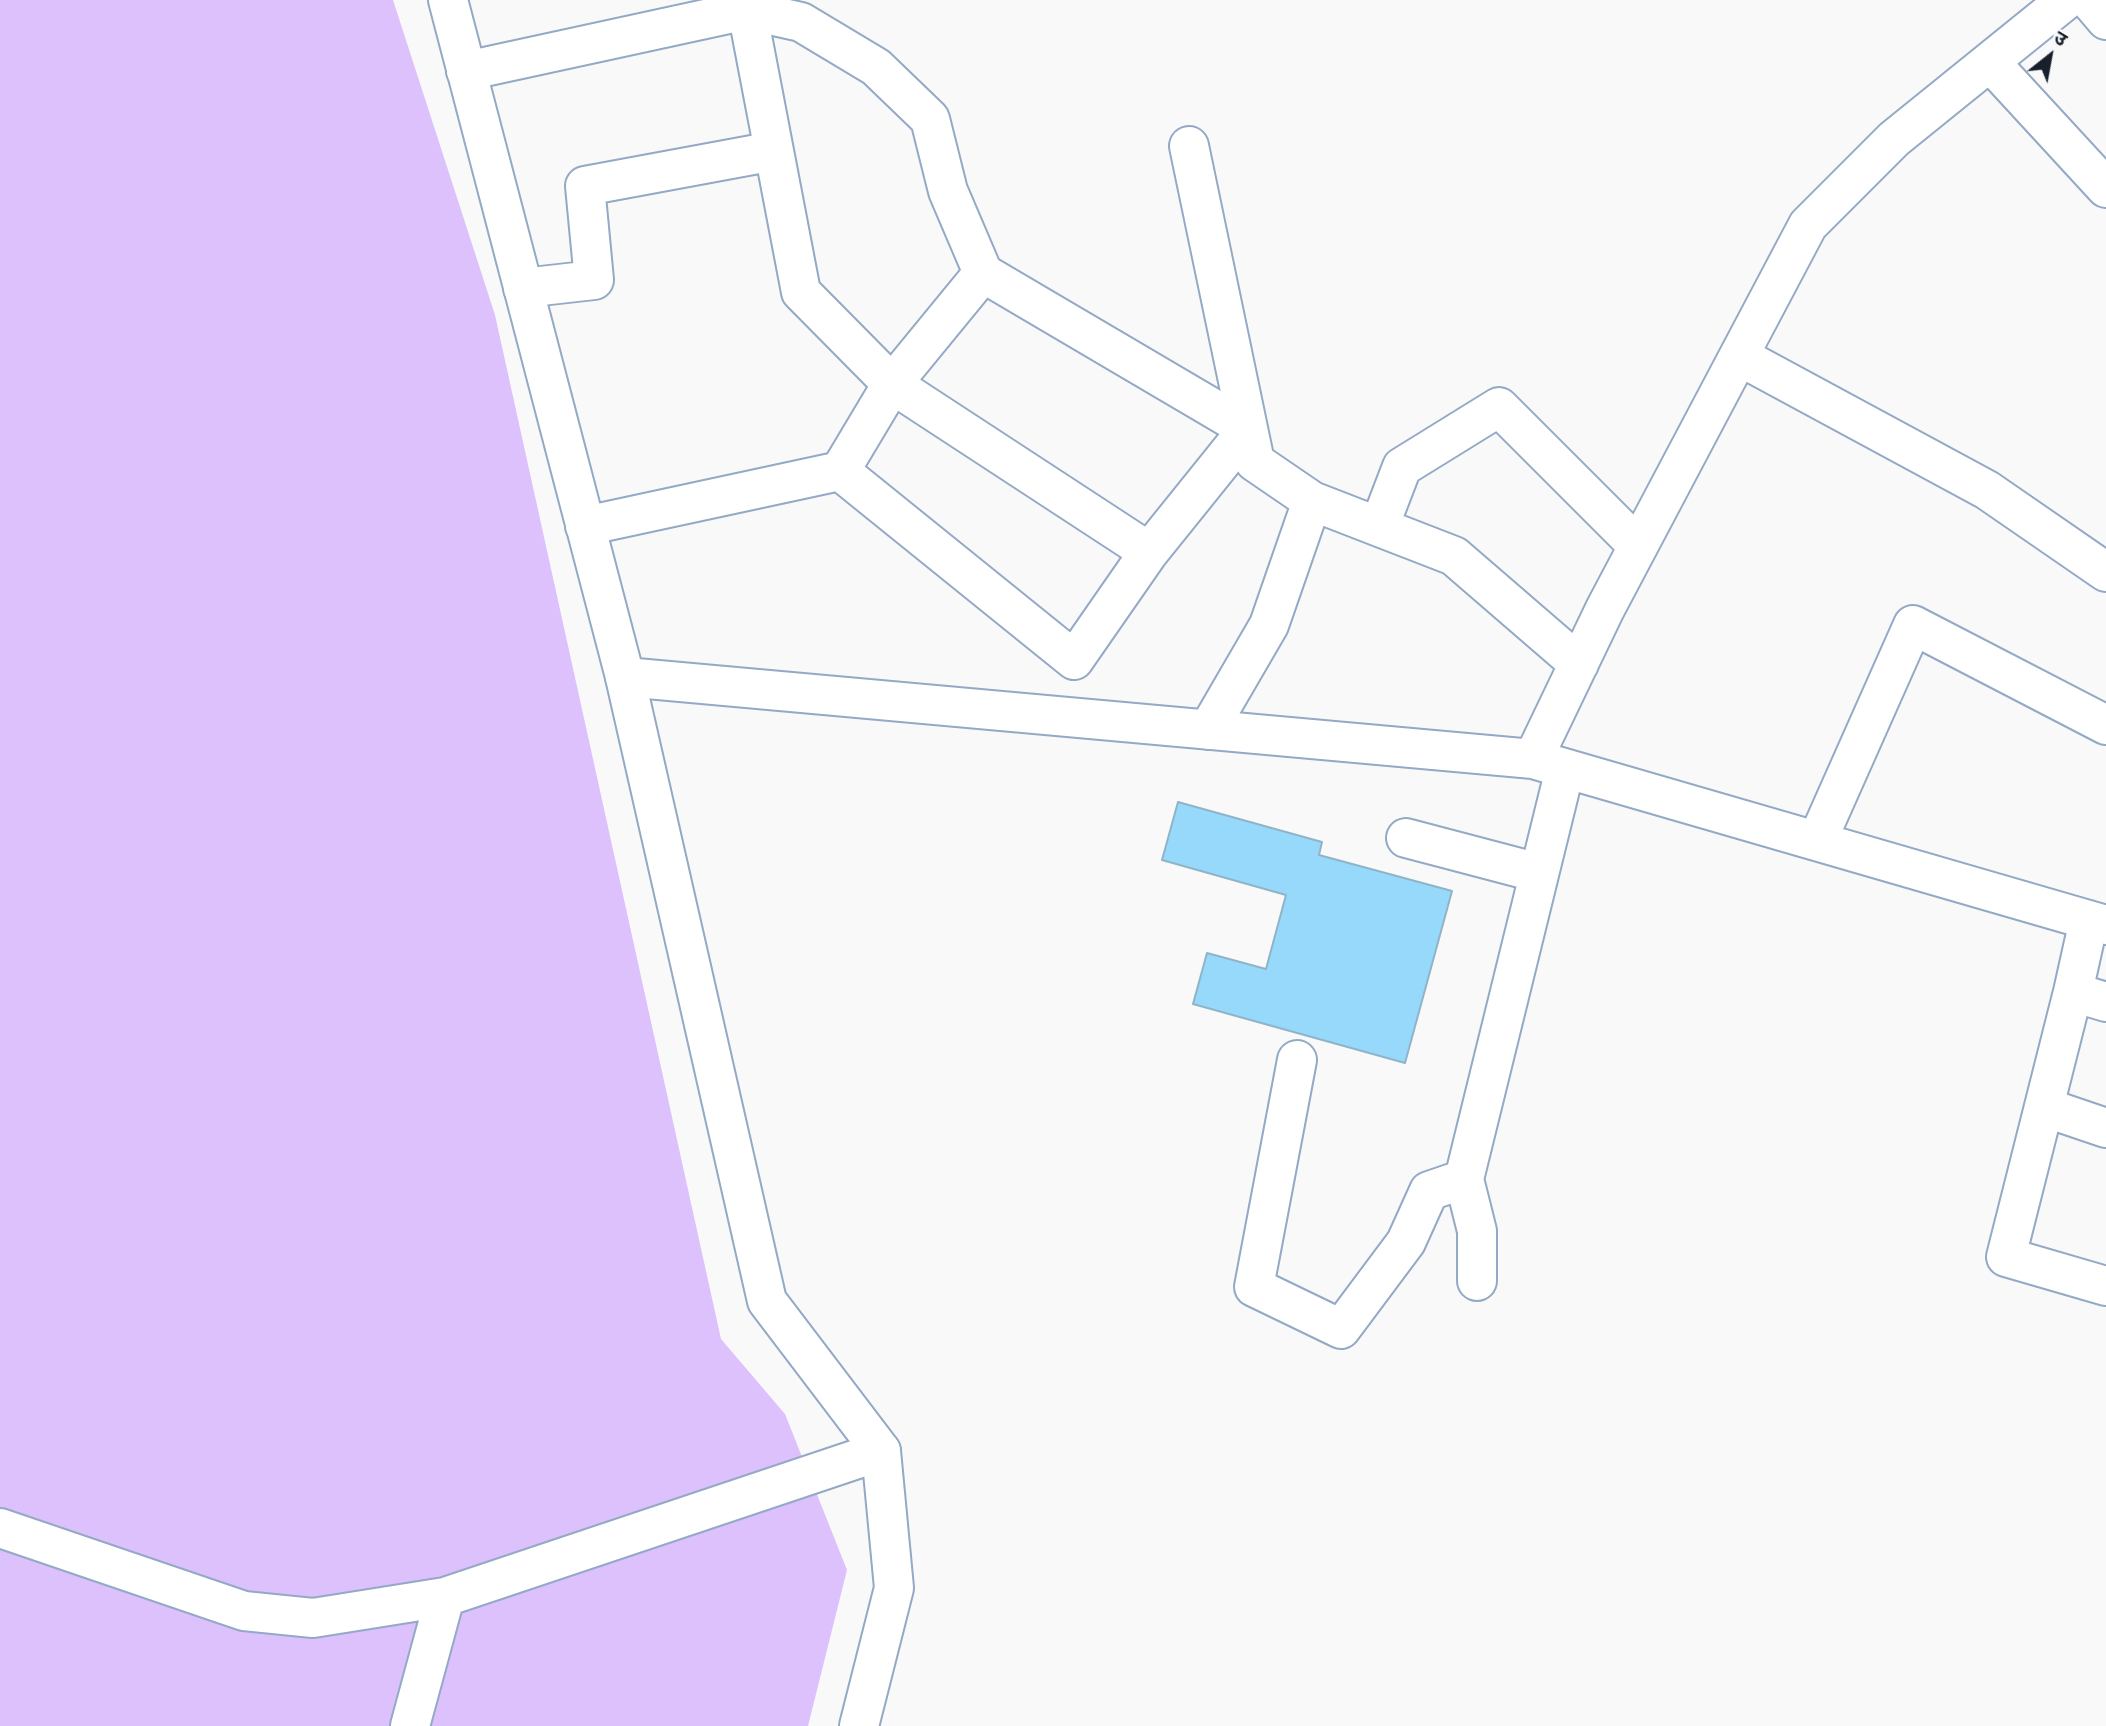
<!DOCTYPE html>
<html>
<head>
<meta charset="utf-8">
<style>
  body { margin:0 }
  #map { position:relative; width:2106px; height:1726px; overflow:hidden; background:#f9f9f9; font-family:"IBM Plex Serif","Noto Sans Devanagari",serif }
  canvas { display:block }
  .north { position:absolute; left:2015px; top:21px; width:70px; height:70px; -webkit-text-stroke:5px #f9f9f9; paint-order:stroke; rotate:31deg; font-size:19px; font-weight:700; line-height:28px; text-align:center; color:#18202b }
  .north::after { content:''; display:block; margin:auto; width:24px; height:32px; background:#18202b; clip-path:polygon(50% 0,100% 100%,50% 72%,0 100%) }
</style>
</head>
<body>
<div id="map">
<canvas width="2106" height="1726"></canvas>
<div class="north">उ</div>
</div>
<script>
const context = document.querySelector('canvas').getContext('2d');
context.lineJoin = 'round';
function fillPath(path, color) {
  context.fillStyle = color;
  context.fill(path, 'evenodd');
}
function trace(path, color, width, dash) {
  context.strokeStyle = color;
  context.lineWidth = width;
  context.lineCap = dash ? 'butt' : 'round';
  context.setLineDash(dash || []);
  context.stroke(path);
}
const green = new Path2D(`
  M 0,0 L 393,0 L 495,315 L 721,1339 L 785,1414 L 847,1570 L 808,1726 L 0,1726 Z`);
const building = new Path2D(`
  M 1178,802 L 1322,842 L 1319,855 L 1452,891 L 1405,1063 L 1193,1004 L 1207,953 L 1266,969 L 1286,895 L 1162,860 Z`);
const minor = new Path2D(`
  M 2089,0 L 2106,20
  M 1990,62 L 2106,188
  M 466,71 L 747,10 L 747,0
  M 1189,146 L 1255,462 L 1312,501 L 1454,556 L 1579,664
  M 983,273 L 1248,429 L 1149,552 L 892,384 Z
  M 523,288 L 594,280 L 585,186 L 774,151
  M 1739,356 L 1987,490 L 2106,572
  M 840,471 L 1074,660 L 1149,552
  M 585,526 L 840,471 L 892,384 L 801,292 L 747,10 L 801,22 L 876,67 L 930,119 L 948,191 L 983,273
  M 1379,527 L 1402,467 L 1499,407 L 1638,546
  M 625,677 L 1533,759 L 2106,925
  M 1208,730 L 1269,625 L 1312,501
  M 1533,759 L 1605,609 L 1808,225 L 1894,139 L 2066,0
  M 1406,838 L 1539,873
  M 1817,841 L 1913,625 L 2106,725
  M 2073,992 L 2089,920
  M 2106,1002 L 2073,992 L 2006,1257 L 2106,1286
  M 1297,1060 L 1254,1287 L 1341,1329 L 1406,1242 L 1429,1191 L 1464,1179 L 1565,769
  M 2044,1107 L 2106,1128
  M 1464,1179 L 1477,1231 L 1477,1281
  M 0,1528 L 244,1611 L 313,1618 L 445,1597 L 881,1451
  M 410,1726 L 445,1597`);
const tertiary = new Path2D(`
  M 448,0 L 625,677 L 767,1301 L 881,1451 L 894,1588 L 859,1726`);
fillPath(green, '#ddc1fd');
fillPath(building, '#96d9fb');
trace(building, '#90b4c7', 2);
trace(minor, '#93a9c5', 42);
trace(tertiary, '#93a9c5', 42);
trace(minor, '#fff', 38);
trace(tertiary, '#fff', 38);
</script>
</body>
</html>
